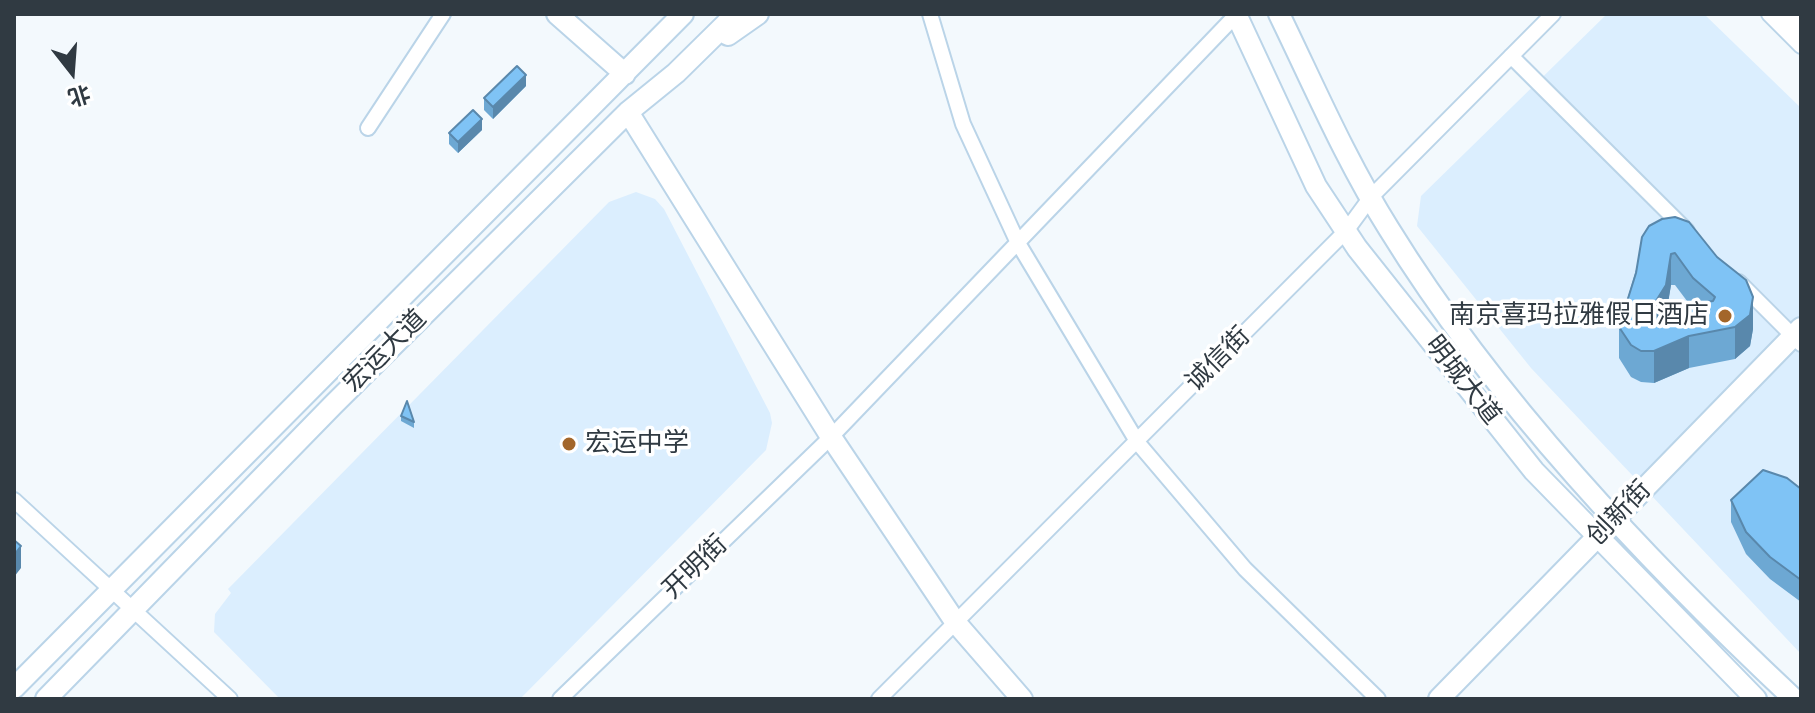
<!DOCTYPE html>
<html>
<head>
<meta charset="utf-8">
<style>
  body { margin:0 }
  #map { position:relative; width:1815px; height:713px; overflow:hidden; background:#f3f9fd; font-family:Poppins,"Noto Sans SC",sans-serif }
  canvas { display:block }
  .frame { position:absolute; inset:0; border:16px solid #303a42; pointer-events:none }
  .north { position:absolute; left:32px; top:32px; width:80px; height:80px; -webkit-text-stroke:6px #fff; paint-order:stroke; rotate:163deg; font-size:22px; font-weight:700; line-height:32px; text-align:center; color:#303a42 }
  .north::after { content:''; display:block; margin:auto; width:28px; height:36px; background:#303a42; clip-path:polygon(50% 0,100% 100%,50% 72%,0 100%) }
</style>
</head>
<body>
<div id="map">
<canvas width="1815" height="713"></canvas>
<div class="frame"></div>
<div class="north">北</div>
</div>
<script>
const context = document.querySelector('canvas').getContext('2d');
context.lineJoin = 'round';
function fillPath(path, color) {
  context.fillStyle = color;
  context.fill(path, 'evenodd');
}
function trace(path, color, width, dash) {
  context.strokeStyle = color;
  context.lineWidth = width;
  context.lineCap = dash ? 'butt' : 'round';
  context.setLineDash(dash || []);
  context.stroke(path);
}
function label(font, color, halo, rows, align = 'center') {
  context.font = font + ' Poppins,"Noto Sans SC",sans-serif';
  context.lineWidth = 7;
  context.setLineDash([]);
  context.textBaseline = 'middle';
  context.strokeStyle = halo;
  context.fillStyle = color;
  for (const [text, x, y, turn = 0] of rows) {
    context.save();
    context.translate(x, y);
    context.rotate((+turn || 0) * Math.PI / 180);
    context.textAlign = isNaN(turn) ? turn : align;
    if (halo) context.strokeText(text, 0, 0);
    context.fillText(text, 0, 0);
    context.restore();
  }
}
const built = new Path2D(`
  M 1607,14 L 1704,14 L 1801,108 L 1801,654 L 1531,368 L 1417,226 L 1421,196 Z
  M 636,192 L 655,199 L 664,209 L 770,413 L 772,423 L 766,450 L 520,699 L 280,699 L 214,632 L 215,614 L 231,593 L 228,589 L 609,202 Z`);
const street = new Path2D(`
  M 930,14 L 963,124 L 1018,243 L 1138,443 L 1245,569 L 1378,699
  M 1769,14 L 1801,46
  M 1511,56 L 1687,231
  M 368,128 L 443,14
  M 1739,282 L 1801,344
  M 14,500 L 230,699
  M 560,699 L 831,437 L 1237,14
  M 879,699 L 1346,231 L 1371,197 L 1553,14`);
const secondary = new Path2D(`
  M 557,14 L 625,74
  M 1236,14 L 1316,186 L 1357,248 L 1534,471 L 1756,699
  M 1279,14 C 1314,86 1346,161 1389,229 C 1495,401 1647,561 1794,699
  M 1787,14 L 1801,28
  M 728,35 L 758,14
  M 628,112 L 831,437 L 956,623 L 1022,699
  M 14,688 L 683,14
  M 46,699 L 333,405 L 628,112 L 676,73 L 736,14
  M 1439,699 L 1801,328`);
const wall = new Path2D(`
  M 526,86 L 493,119 L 484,110 L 484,98 Z
  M 482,130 L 458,153 L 449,144 L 449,133 Z
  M 1649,226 L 1753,329 L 1750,346 L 1735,359 L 1689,368 L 1654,383 L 1641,382 L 1631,377 L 1619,358 L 1619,327 ZM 1671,285 L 1675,285 L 1690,305 L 1666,313 Z
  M 401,416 L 414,422 L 414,428 L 401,421 Z
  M 1801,489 L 1801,602 L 1770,579 L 1746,554 L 1731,522 L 1731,500 Z`);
const shadedWall = new Path2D(`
  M 526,75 L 526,86 L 493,119 L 493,107 Z
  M 482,119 L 482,130 L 458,153 L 458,142 Z
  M 1671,254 L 1671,285 L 1666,316 L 1649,343 L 1649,312 Z
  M 1753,297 L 1753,329 L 1750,346 L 1735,359 L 1735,327 Z
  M 1689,336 L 1689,368 L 1654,383 L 1654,351 Z
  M 21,546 L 21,568 L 14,577 L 14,555 Z`);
const building = new Path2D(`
  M 517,66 L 526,75 L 493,107 L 484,98 Z
  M 473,110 L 482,119 L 458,142 L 449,133 Z
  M 1675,217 L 1689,222 L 1717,257 L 1746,280 L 1753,297 L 1750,315 L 1735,327 L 1689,336 L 1654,351 L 1641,351 L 1631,345 L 1619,327 L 1636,273 L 1642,237 L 1649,226 L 1662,219 ZM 1675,253 L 1693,278 L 1715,297 L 1713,301 L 1679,307 L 1656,317 L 1649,312 L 1666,285 L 1671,254 Z
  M 407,401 L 414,422 L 401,416 Z
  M 1763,470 L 1787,478 L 1801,489 L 1801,580 L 1770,557 L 1746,532 L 1731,500 Z
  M 14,540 L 21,546 L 14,555 Z`);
const markers = [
  [1725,316,8,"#a3662a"],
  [569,444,8,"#a3662a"]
];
const poiNames = [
  ["南京喜玛拉雅假日酒店",1709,316],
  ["宏运中学",585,444,"left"]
];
const streetNames = [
  ["宏运大道",386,352,-45],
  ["诚信街",1219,360,-45],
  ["明城大道",1462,381,52],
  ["创新街",1620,514,-46],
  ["开明街",696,568,-44]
];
fillPath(built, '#dbeefe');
trace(street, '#bad4e8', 18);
trace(secondary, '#bad4e8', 24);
trace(street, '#fff', 14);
trace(secondary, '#fff', 20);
fillPath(wall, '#6da8d3');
fillPath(shadedWall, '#5988ac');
fillPath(building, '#7fc3f5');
trace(building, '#5988ac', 2);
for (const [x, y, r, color] of markers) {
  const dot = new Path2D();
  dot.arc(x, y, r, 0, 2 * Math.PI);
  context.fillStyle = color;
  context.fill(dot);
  trace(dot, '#fff', 3);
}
label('26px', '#303a42', '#fff', poiNames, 'right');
label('26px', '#303a42', '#fff', streetNames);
</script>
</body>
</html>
